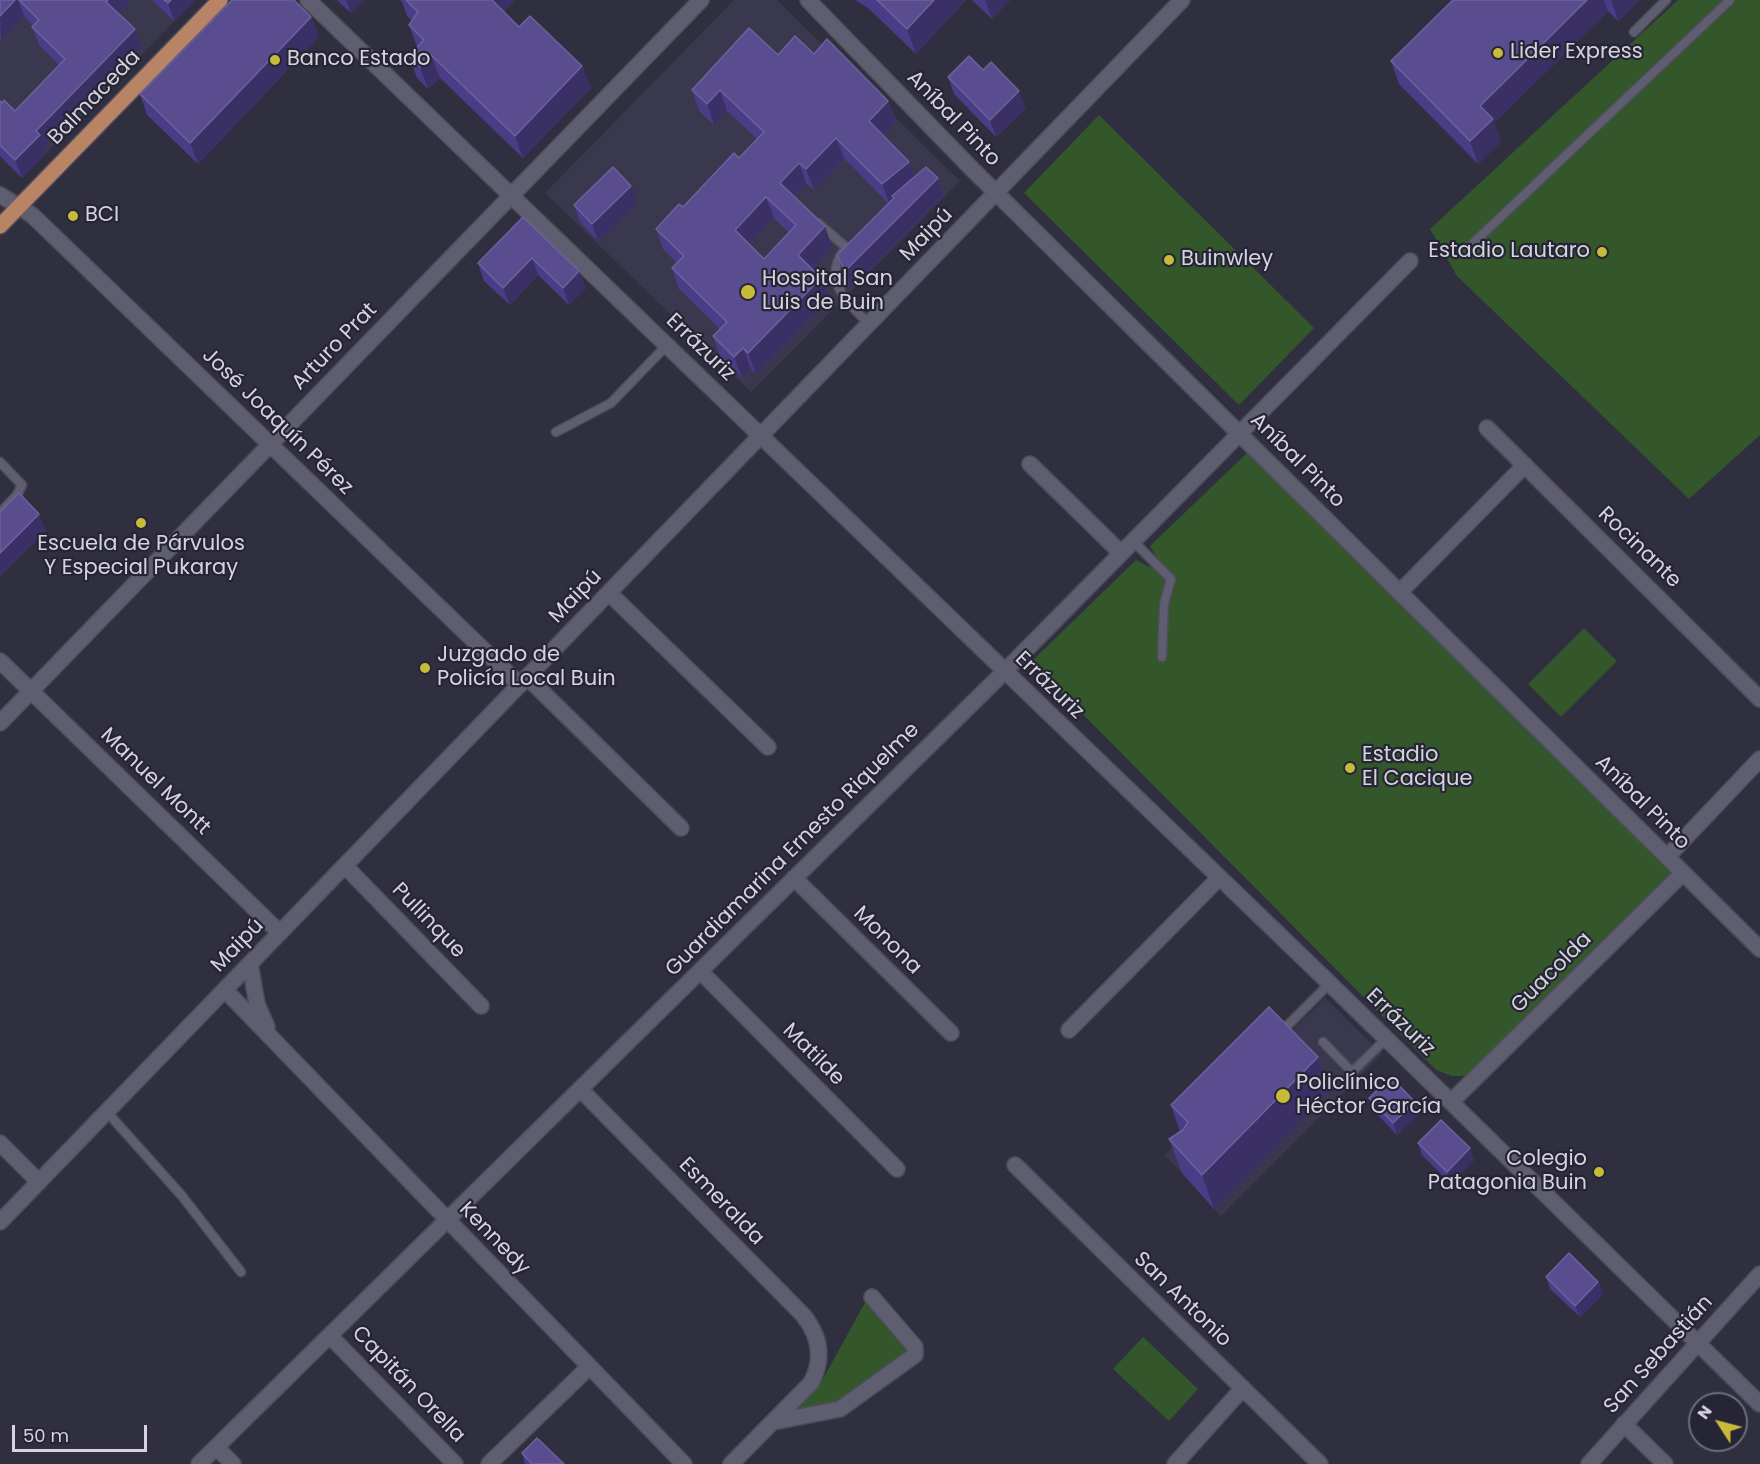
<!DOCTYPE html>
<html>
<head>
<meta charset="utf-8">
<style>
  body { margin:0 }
  #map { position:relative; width:1760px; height:1464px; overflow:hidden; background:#302f3f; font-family:Poppins,sans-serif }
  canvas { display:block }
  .north { position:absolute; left:1688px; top:1392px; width:60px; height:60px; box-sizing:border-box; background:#262535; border:2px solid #6c6b79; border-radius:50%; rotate:306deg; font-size:16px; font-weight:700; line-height:24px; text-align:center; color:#d4d3de }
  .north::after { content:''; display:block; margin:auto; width:21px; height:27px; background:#c8bb3b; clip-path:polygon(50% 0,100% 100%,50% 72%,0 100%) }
  .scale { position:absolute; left:12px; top:1425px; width:135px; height:27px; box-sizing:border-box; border:3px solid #d4d3de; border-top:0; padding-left:8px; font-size:18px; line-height:21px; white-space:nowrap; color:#d4d3de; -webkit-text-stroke:4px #262535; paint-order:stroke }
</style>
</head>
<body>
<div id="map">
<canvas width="1760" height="1464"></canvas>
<div class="north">N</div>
<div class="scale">50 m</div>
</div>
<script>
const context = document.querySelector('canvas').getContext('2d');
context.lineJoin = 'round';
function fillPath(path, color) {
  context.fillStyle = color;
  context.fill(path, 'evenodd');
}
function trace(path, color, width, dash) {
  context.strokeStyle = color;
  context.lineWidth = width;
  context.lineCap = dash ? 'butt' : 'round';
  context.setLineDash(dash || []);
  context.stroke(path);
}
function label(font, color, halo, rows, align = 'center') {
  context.font = font + ' Poppins,sans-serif';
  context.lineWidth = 4.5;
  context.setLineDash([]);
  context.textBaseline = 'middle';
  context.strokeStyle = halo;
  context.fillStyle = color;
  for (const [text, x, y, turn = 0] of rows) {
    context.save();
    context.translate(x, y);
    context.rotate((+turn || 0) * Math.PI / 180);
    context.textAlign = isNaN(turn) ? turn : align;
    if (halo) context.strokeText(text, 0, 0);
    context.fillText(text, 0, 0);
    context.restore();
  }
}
const built = new Path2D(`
  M 0,0 L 195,0 L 22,178 L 0,156 Z
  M 734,0 L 777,0 L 960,181 L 751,392 L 545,193 Z
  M 1325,998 L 1382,1054 L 1221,1216 L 1165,1155 Z`);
const green = new Path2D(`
  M 1678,0 L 1760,0 L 1760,435 L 1689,499 L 1457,276 L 1430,229 Z
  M 1099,115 L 1314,328 L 1239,405 L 1024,193 Z
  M 1247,453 L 1671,873 L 1469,1076 L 1452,1076 L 1436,1070 L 1031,662 L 1136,560 L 1149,567 L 1157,558 L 1150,546 Z
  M 1584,628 L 1617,661 L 1561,717 L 1528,684 Z
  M 868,1297 L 911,1350 L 832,1405 L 797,1411 L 823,1379 Z
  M 1143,1337 L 1198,1389 L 1169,1421 L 1113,1369 Z`);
const lane = new Path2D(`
  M 1634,32 L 1666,0
  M 818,223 L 847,248
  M 1469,247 L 1730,0
  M 843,252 C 822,282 849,303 869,324
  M 556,432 L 611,403 L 667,345
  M 0,462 L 22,485 L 17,495 L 0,513
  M 1133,541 L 1171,579 L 1164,604 L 1162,657
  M 1281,1032 L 1330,983
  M 1323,1042 L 1352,1072 L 1386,1039
  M 107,1112 L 182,1196 L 241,1272`);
const street = new Path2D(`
  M 1487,428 L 1760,699
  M 1030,464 L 1121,553
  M 1400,592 L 1525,465
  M 609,593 L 768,747
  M 527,677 L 681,828
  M 1667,857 L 1760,759
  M 345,866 L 481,1006
  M 794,878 L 951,1033
  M 700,971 L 897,1169
  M 1069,1030 L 1219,878
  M 580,1089 L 803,1315 C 820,1336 824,1359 811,1383 L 731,1464
  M 1451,1102 L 1683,873
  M 0,1143 L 39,1182
  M 1015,1165 L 1320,1464
  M 330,1336 L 455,1464
  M 773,1422 L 840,1409 L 915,1355 L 915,1347 L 872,1297
  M 1624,1424 L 1665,1464
  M 216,1447 L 233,1464
  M 199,1464 L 1004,672 L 1410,261
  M 489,1464 L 589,1367
  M 1175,1464 L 1243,1388`);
const secondary = new Path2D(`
  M 308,0 L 1322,976 L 1760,1404
  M 808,0 L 971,168 L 1760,949
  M 0,195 L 32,215 L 520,685
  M 0,661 L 280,933
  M 0,723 L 701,0
  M 250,964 L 257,1004 L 267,1027
  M 225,990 L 684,1464
  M 0,1222 L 1182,0
  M 1589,1464 L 1760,1274`);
const primary = new Path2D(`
  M 0,226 L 220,0`);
const wall = new Path2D(`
  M 0,0 L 132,0 L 119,13 L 135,29 L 142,47 L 44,147 L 46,153 L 22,178 L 0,156 L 0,101 L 15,111 L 59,65 L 39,45 L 32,27 L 33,26 L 24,16 L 1,40 L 0,39 Z
  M 152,0 L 195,0 L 174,21 Z
  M 337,0 L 365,0 L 351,13 Z
  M 400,0 L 515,0 L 503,12 L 519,27 L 582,66 L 591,88 L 523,158 L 440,78 L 428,89 L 417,78 L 409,56 L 417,47 L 409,25 L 412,21 L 407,16 L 402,2 Z
  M 855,0 L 966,0 L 916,54 L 868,8 Z
  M 972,0 L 1010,0 L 992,19 Z
  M 1453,0 L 1640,0 L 1618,21 L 1608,11 L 1494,123 L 1501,142 L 1478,164 L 1399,84 L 1391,61 Z
  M 311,17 L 319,37 L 198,164 L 147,115 L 140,94 Z
  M 814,54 L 888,101 L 896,121 L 883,135 L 909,162 L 915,177 L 938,178 L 944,195 L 851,288 L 843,273 L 837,255 L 889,204 L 844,158 L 814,190 L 806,183 L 794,197 L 832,247 L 812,269 L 821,278 L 829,298 L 756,374 L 751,369 L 742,378 L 720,357 L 713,336 L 720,329 L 679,289 L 672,268 L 677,263 L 663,249 L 656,229 L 683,207 L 739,158 L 757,139 L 727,111 L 714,125 L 699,111 L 692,90 L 778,55 ZM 774,218 L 789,233 L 764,259 L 749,244 Z
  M 983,70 L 1026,108 L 996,137 L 954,94 L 948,77 Z
  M 637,203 L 598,241 L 580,222 L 574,205 Z
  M 523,217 L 586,288 L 569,305 L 538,275 L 510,305 L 484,281 L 478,263 Z
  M 1318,1057 L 1330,1091 L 1214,1209 L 1182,1173 L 1169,1139 L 1180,1132 L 1171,1105 Z
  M 1369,1098 L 1419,1114 L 1397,1135 L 1373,1110 Z
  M 1418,1143 L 1474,1160 L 1451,1184 L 1422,1155 Z
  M 1546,1277 L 1598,1282 L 1603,1294 L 1580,1317 L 1550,1289 Z
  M 522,1453 L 564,1464 L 525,1464 Z`);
const shadedWall = new Path2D(`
  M 15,0 L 18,0 L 24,16 L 1,40 L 0,16 Z
  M 108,0 L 132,0 L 113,19 L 106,2 Z
  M 171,0 L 195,0 L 174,21 L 168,3 Z
  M 346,0 L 365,0 L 351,13 Z
  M 489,0 L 515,0 L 496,19 Z
  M 934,0 L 966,0 L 916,54 L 907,29 Z
  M 985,0 L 1010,0 L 992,19 Z
  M 1587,0 L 1604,0 L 1608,11 L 1494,123 L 1501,142 L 1478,164 L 1470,141 L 1480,106 Z
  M 1611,0 L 1640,0 L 1618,21 Z
  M 311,17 L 319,37 L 198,164 L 190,143 Z
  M 135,29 L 142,47 L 44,147 L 46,153 L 22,178 L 15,160 L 36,131 Z
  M 431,55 L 440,78 L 428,89 L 420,67 Z
  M 582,66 L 591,88 L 523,158 L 515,136 Z
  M 720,90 L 727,111 L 714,125 L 707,104 Z
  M 1019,91 L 1026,108 L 996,137 L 990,120 Z
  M 888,101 L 896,121 L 877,142 L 869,121 Z
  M 836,138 L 844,158 L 814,190 L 806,169 Z
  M 909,162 L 917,182 L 892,196 L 894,201 L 890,205 L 882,184 Z
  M 799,163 L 806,183 L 787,204 L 780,183 Z
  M 938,178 L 944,195 L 851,288 L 845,271 Z
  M 631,186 L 637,203 L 598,241 L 592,224 Z
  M 766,197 L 774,218 L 742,251 L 735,230 Z
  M 825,226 L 832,247 L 805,276 L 798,255 Z
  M 532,258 L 538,275 L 510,305 L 503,288 Z
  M 579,271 L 586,288 L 569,305 L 563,288 Z
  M 821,278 L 829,298 L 756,374 L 748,353 Z
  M 743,348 L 751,369 L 742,378 L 734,357 Z
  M 39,514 L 46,531 L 0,577 L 0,553 Z
  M 1318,1057 L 1330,1091 L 1214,1209 L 1202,1175 Z
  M 1415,1102 L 1419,1114 L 1397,1135 L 1393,1123 Z
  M 1470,1148 L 1474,1160 L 1451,1184 L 1447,1172 Z
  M 1598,1282 L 1603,1294 L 1580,1317 L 1575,1306 Z`);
const building = new Path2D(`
  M 0,0 L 15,0 L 0,16 Z
  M 19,0 L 108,0 L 106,2 L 135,29 L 36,131 L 40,135 L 15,160 L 0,145 L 0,101 L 2,103 L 4,100 L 15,111 L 65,59 L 32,27 L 39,20 Z
  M 164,0 L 171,0 L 168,3 Z
  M 232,0 L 294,0 L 311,17 L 190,143 L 140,94 Z
  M 406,0 L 492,0 L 519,27 L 530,16 L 582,66 L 515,136 L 431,55 L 420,67 L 409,56 L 424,40 L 409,25 L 418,12 Z
  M 877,0 L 934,0 L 907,29 Z
  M 1453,0 L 1587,0 L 1480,106 L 1493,119 L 1470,141 L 1391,61 Z
  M 749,28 L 778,55 L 795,36 L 814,54 L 827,39 L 888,101 L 869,121 L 909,162 L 882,184 L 836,138 L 806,169 L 799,163 L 780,183 L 825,226 L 798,255 L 821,278 L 748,353 L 743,348 L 734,357 L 713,336 L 727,322 L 672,268 L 684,256 L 656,229 L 679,204 L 683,207 L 734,153 L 739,158 L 764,132 L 720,90 L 707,104 L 692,90 ZM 766,197 L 796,225 L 764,259 L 735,230 Z
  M 969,56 L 983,70 L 991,62 L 1019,91 L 990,120 L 948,77 Z
  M 613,167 L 631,186 L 592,224 L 574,205 Z
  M 926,167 L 938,178 L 845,271 L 837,255 L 894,198 L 892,196 Z
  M 523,217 L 579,271 L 563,288 L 532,258 L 503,288 L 478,263 Z
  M 19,493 L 39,514 L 0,553 L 0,512 Z
  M 1269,1007 L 1318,1057 L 1202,1175 L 1169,1139 L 1183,1130 L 1188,1122 L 1171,1105 Z
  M 1391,1077 L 1415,1102 L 1393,1123 L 1369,1098 Z
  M 1441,1120 L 1470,1148 L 1447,1172 L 1418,1143 Z
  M 1569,1253 L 1598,1282 L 1575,1306 L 1546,1277 Z
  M 537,1438 L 564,1464 L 532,1464 L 522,1453 Z`);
const markers = [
  [1498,53,6,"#c8bb3b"],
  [275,60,6,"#c8bb3b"],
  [73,216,6,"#c8bb3b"],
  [1602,252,6,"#c8bb3b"],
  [1169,260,6,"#c8bb3b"],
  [748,292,8,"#c8bb3b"],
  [141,523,6,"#c8bb3b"],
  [425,668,6,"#c8bb3b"],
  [1350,768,6,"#c8bb3b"],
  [1283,1096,8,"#c8bb3b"],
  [1599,1172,6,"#c8bb3b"]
];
const poiNames = [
  ["Lider Express",1510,53],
  ["Banco Estado",287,60],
  ["BCI",85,216],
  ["Estadio Lautaro",1590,252,"right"],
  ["Buinwley",1181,260],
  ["Hospital San",762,280],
  ["Luis de Buin",762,304],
  ["Escuela de Párvulos",141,545,"center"],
  ["Y Especial Pukaray",141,569,"center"],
  ["Juzgado de",437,656],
  ["Policía Local Buin",437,680],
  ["Estadio",1362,756],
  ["El Cacique",1362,780],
  ["Policlínico",1296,1084],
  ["Héctor García",1296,1108],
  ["Colegio",1587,1160,"right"],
  ["Patagonia Buin",1587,1184,"right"]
];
const streetNames = [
  ["Balmaceda",95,98,-46],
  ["Aníbal Pinto",953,119,46],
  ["Maipú",927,235,-46],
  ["Arturo Prat",335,347,-46],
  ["Errázuriz",700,348,44],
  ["José Joaquín Pérez",277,422,44],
  ["Aníbal Pinto",1297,461,45],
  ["Rocinante",1639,548,44],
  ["Maipú",576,597,-46],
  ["Errázuriz",1049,686,44],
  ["Manuel Montt",155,782,44],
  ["Aníbal Pinto",1642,803,45],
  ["Guardiamarina Ernesto Riquelme",793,850,-45],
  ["Pullinque",428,921,46],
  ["Monona",887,941,45],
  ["Maipú",238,946,-46],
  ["Guacolda",1552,973,-45],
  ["Errázuriz",1400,1023,44],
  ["Matilde",813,1055,45],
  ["Esmeralda",721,1202,46],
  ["Kennedy",494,1239,46],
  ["San Antonio",1182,1300,44],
  ["San Sebastián",1659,1355,-48],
  ["Capitán Orella",408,1385,46]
];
fillPath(built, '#3a384f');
fillPath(green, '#33572b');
trace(lane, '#4d4c5a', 11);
trace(street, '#4d4c5a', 18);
trace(secondary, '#4d4c5a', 18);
trace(primary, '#4d4c5a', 18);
trace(lane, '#5f5e70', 8);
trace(street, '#5f5e70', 15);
trace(secondary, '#5f5e70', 15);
trace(primary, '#b98466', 15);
fillPath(wall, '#4a3c86');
fillPath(shadedWall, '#3a3065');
fillPath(building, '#594d8f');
trace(building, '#6c629c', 1.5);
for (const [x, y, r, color] of markers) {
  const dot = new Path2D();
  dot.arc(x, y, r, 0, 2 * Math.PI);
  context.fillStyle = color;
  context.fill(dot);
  trace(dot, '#262535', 2);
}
label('21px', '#d4d3de', '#262535', poiNames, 'left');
label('21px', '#d4d3de', '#262535', streetNames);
</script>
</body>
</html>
